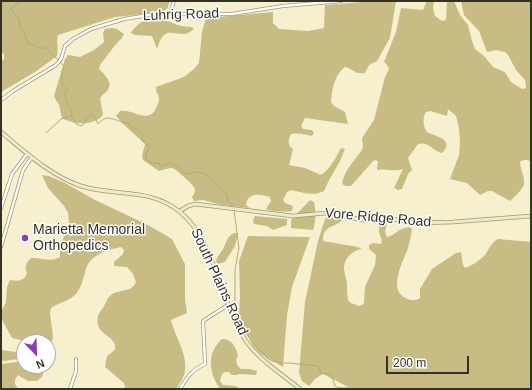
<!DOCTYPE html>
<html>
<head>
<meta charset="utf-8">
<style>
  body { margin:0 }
  #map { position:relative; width:532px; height:390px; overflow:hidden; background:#f6f0cf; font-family:Arial,sans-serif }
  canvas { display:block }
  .frame { position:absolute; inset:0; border:2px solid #343225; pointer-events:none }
  .north { position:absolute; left:16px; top:334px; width:40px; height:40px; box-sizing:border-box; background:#fff; border:1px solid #aeada8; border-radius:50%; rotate:157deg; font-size:11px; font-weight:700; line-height:16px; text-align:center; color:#343225 }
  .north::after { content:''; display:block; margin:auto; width:14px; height:18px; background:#8741b4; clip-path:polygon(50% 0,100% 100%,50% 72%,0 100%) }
  .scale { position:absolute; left:386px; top:356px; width:83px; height:18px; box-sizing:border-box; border:2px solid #343225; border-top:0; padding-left:5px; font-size:12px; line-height:14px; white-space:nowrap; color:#343225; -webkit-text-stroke:3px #fff; paint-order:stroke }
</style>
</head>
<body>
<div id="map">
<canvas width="532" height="390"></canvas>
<div class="frame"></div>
<div class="north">N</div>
<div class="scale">200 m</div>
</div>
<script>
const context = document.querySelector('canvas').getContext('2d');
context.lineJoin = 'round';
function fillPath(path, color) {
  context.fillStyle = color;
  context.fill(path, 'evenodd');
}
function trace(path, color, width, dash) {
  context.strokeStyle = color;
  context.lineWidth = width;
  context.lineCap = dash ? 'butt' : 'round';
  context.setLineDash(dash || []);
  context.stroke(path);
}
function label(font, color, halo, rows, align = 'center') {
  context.font = font + ' Arial,sans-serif';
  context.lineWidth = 3;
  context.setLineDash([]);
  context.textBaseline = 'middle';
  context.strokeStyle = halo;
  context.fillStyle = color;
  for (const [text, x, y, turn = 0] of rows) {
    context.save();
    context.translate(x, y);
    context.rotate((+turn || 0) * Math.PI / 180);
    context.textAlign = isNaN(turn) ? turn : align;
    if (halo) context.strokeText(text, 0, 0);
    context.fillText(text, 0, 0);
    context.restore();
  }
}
const forest = new Path2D(`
  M 1,1 L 170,1 L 167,9 L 163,12 L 115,17 L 58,35 C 56,43 59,49 57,56 L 35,72 L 1,92 L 1,61 L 4,59 L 4,54 L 1,52 Z
  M 376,1 L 396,1 L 390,38 L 377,61 L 369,65 L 365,73 C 354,75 353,68 345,67 C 334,75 332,90 331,102 L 334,106 L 345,112 L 348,124 L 305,118 L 301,126 L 303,129 L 312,130 L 314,133 L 312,136 C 305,134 298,133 291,134 C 288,140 287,145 293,149 L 289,165 L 305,168 L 321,175 C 330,169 336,158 341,148 L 345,149 L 340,161 L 329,180 L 324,191 C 312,197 303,192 291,190 L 287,192 L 283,200 L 285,203 L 293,206 L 292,211 C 285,212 273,212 266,209 L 271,201 L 270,197 C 261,194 247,192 246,205 L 250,208 L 222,205 L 203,200 L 194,201 L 192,197 C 200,188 189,182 183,176 C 180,174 176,169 172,168 C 168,168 163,170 159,171 L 143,160 L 142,156 L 145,144 L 122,123 L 116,116 L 120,111 C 132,108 149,125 156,108 C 157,105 159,102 159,99 C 159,94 155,92 156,87 L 184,77 L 194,69 L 199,63 L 202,32 L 206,18 L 273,12 L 273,23 L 279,29 L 308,31 L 324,28 L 325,5 Z
  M 427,1 L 434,1 L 433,8 L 435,16 L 442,21 L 446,20 L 447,1 L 454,1 L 460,15 L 468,25 L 472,41 L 475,49 L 485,57 L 493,67 L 505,72 L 511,82 L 522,89 L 526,88 L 525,80 L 516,70 L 508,55 L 505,52 L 496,50 L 487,52 L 479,31 L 464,15 L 461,1 L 531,1 L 531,162 C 527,159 524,159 520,162 C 520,169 527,181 523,187 C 520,192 514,197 510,201 L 492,191 L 488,191 L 480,195 L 467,183 L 450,179 L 459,155 L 460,142 L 459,128 L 456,116 L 448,109 L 447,116 L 430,111 L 426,112 C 422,118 423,126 427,132 C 434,136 456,139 442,153 C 433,151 428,141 418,144 L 408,158 L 412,170 L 408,174 L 402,189 L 398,190 L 394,188 L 403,169 C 394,172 386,168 377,170 L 378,161 L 374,160 L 351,186 L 346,186 L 342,184 C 343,172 355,160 362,150 L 363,146 L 362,138 L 374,120 L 385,77 L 389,69 L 387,65 L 384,62 L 396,32 L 401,8 L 423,10 Z
  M 154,17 C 165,17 171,24 181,26 C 186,27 189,26 194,28 C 185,41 172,28 164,35 C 160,38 159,45 157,49 L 152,36 L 135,35 L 131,33 C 136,24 144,20 154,17 Z
  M 113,28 L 117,29 L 124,34 L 122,38 L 116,44 L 100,65 L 99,69 C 105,75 114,83 107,91 C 104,94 102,95 100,98 L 103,115 C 97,123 85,124 75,123 C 71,122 67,120 63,119 C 60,115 61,110 59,105 C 58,102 55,100 54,96 L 65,59 L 68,55 L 80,57 L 94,50 L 104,42 L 103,33 L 105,29 Z
  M 42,175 L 49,176 L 65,183 L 95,200 L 146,224 L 172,239 L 185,264 L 185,299 L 187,313 L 171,320 C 175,337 190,358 184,375 C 182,380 179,385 176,389 L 124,389 L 125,387 L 124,383 L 105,367 L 107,356 L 115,350 C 118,334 94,337 98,317 C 98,313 102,310 104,306 C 106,303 107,298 110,296 C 118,288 131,294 136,282 L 133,274 L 127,267 L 114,266 L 114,262 L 123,254 L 124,250 L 121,247 C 107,250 91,254 86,269 C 83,278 82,287 75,295 C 69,301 58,303 51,308 L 50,312 L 53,337 L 52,341 L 48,345 L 48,342 L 28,342 L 12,338 L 1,318 L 1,312 L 6,302 L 7,287 L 10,280 C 18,281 24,282 27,273 C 24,267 26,263 31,258 C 42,257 50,263 60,257 L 60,248 L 69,222 L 68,213 L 64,206 L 48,188 Z
  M 310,200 L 314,202 C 316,211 316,222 313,230 L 291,228 L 291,220 Z
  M 329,215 L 343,219 C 337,228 322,224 323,241 L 358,247 L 362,249 C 352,250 344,259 344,268 C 344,274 347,279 347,284 C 347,289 347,295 348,300 L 351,303 L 359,306 L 364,304 L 365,287 L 375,265 L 376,255 L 369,249 L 369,245 L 373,243 L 381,244 L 382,240 C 379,234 378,230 380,223 L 383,222 L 387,223 L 385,232 L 387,237 C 394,236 399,228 409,227 L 412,229 C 411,237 409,244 407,251 C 402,263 388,291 406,298 C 411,301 415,301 420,298 L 420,289 L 432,269 L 456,253 L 461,252 L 463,265 L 465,268 C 472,266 480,260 485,255 C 489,249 491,243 498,239 L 531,242 L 531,389 L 352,389 L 323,374 L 315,379 L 309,386 L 302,381 L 299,373 L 305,302 L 318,241 L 325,219 Z
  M 255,216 L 287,219 L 287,225 L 273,230 L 267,226 L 254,224 L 253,220 Z
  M 234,233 L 238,233 L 235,246 L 225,262 L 218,264 L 216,261 C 217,256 221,253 223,249 C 227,242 226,237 234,233 Z
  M 248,236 L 310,237 L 292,287 L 287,315 L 283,367 L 261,354 L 253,346 L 245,330 L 239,314 L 240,297 L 239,261 Z
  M 222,339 C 232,339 235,346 238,355 C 235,361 236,365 241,369 L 249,369 L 257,371 L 256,375 L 240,374 L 236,375 L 232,375 L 229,372 L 225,372 L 222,374 L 220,381 L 223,385 L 236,386 L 240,389 L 220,389 C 209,372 206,354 222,339 Z
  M 1,350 L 24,353 L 24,358 L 5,361 L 1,360 Z
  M 24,361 L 24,366 L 45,366 L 42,377 L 37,381 L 28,381 L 18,375 L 15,380 L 15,384 L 18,389 L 1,389 L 1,364 Z`);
const stream = new Path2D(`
  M 20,1 L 20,2 L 10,9 L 19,19 L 20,27 L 24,32 L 26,40 L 28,43 L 39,48 L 46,48 L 64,66 L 62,72 L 62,84 L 67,90 L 65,93 L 66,101 L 72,112 L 71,116 L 74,120 L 76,124 L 81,126 L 84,124 L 87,118 L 91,115 L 94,116 L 98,124 C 108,112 115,122 128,123 L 130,124 L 130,127 L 132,128 L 137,128 L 143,134 L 142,141 L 146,142 L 149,147 L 145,157 C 148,164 154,163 160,164 L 162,167 L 171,162 L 186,174 C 190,174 195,172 199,172 C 209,173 218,187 226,193 L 228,201 L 233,207
  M 46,133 L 61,119 L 71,116
  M 234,210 L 239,248 L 235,270 L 235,307 L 246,333 L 252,342 L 267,358 L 272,361 L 281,363 L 288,363 L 318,366 L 321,373 L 331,374 L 335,386 C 342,390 349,386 355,389`);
const street = new Path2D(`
  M 170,14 L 174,1
  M 1,100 L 13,91 L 56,65 L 61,59 L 65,46 L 73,39 L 91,29 L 124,19 L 155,14 L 232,14 L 283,6 L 341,1
  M 1,208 L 12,174 L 27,154
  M 1,247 L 23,170 L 32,157
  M 70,389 L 76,371 L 76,359
  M 180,389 C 187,377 192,370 205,364 L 205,363 L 203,321 L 228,305`);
const secondary = new Path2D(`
  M 1,132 C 25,152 51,176 81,186 C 115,197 150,187 180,212 C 214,239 221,301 244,338 C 257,359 281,373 300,389
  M 180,211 L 188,206 L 195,204 L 293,216 L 326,213 L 335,214 L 362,220 L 391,219 L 415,223 L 453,222 L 531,216`);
const markers = [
  [25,238,4,"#8741b4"]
];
const streetNames = [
  ["Luhrig Road",181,15,-2],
  ["Vore Ridge Road",378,218,5],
  ["South Plains Road",219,282,65]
];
const poiNames = [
  ["Marietta Memorial",33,230],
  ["Orthopedics",33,246]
];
fillPath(forest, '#c6bc84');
trace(stream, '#b4ab73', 1);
trace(street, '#9c9778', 4);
trace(secondary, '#9c9778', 4.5);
trace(street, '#fff', 2.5);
trace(secondary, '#f0eac8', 3);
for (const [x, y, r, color] of markers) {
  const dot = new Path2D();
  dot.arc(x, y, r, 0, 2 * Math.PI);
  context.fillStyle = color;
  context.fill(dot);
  trace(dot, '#fff', 1.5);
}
label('14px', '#343225', '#fff', streetNames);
label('14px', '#343225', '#fff', poiNames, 'left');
</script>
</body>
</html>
